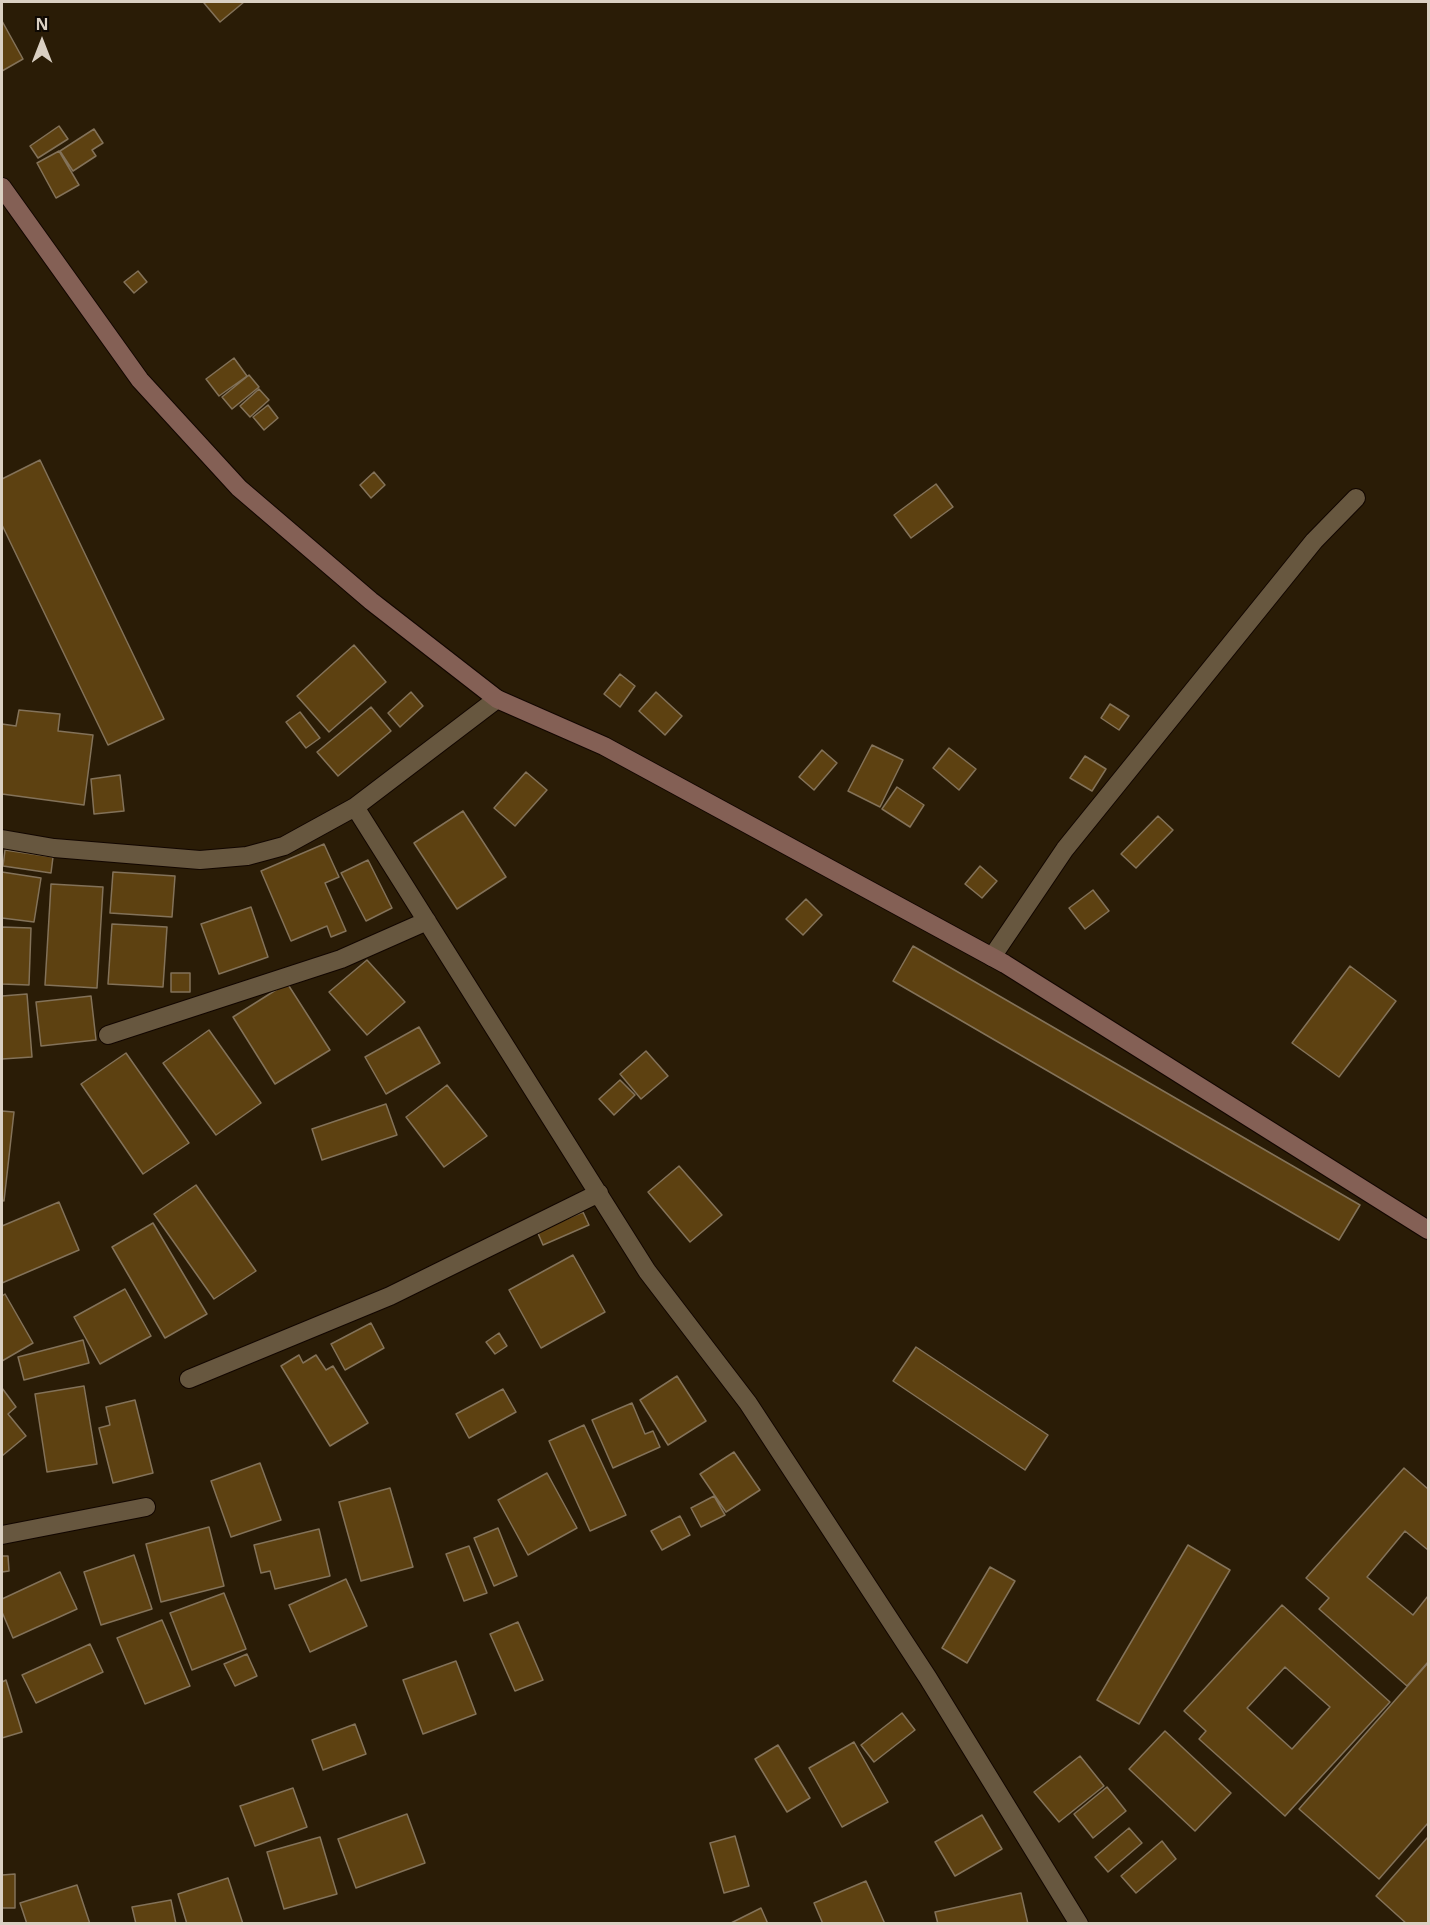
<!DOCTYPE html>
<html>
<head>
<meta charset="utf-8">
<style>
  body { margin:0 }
  #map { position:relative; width:1430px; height:1925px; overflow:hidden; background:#2a1c06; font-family:"Open Sans",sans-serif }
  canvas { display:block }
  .frame { position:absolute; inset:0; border:3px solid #dad0c3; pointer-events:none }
  .north { position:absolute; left:12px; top:12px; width:60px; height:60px; -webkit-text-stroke:4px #0e0802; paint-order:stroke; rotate:0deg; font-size:16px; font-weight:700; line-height:24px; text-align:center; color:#dad0c3 }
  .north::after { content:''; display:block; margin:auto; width:21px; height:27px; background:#dad0c3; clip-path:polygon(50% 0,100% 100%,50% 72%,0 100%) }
</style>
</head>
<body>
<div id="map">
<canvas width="1430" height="1925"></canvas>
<div class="frame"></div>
<div class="north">N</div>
</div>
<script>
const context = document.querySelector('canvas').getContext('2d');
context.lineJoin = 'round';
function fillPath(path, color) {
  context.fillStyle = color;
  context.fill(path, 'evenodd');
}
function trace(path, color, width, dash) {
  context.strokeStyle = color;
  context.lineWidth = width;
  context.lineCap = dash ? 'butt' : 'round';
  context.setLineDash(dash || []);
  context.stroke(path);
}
const building = new Path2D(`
  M 206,2 L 244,2 L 220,22 L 204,3 Z
  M 2,21 L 23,59 L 2,71 Z
  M 59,126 L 68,139 L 38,158 L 30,146 Z
  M 94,129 L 103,143 L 92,150 L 96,156 L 73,171 L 60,151 Z
  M 59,151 L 79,185 L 56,198 L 37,163 Z
  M 138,271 L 147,282 L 134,293 L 124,282 Z
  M 234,358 L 247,376 L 219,396 L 206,379 Z
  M 249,375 L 259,387 L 232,409 L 222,397 Z
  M 259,389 L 269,400 L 250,417 L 240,406 Z
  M 268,405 L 278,418 L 264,430 L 253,417 Z
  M 40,460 L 164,719 L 108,745 L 2,525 L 2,479 Z
  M 374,472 L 385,485 L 371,498 L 360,485 Z
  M 936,484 L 953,507 L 911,538 L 894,515 Z
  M 354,645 L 386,682 L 329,732 L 297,696 Z
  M 620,674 L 635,686 L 620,707 L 604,694 Z
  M 411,692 L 423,706 L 400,727 L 388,713 Z
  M 656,692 L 682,716 L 665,735 L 639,711 Z
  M 1110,704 L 1129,716 L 1119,730 L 1101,718 Z
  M 371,707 L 391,731 L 338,776 L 317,752 Z
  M 19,710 L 60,714 L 58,731 L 93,735 L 84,805 L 2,794 L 2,724 L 16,726 Z
  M 300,712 L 320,738 L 306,748 L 286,722 Z
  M 872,745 L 903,760 L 880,807 L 848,791 Z
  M 949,748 L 976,769 L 959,790 L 933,768 Z
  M 822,750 L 837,763 L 814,790 L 799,777 Z
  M 1085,756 L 1106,769 L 1092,791 L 1070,778 Z
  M 526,772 L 547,790 L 515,826 L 494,808 Z
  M 120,775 L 124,811 L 94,814 L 91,779 Z
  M 897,787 L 924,805 L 910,827 L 882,809 Z
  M 463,811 L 506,877 L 457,909 L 414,843 Z
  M 1158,816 L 1173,830 L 1136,868 L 1121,854 Z
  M 324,844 L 339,877 L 325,883 L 346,931 L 331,937 L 327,926 L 291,941 L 261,871 Z
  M 5,850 L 53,857 L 51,873 L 3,866 Z
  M 368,860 L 392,908 L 366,921 L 341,873 Z
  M 980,866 L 997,881 L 982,898 L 965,884 Z
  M 2,872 L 41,878 L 34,922 L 2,918 Z
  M 113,872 L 175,876 L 172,917 L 110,913 Z
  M 51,884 L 103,887 L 97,988 L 45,985 Z
  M 1093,890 L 1109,911 L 1085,929 L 1069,908 Z
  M 806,899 L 822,915 L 803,935 L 786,919 Z
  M 251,907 L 268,957 L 219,974 L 201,924 Z
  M 112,924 L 167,927 L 163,987 L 108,984 Z
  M 2,927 L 31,928 L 29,985 L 2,984 Z
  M 913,946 L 1360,1205 L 1339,1240 L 893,981 Z
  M 367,960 L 405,1002 L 367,1035 L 329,992 Z
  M 1350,966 L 1396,1001 L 1339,1077 L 1292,1043 Z
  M 171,973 L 190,973 L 190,992 L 171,992 Z
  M 287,983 L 330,1050 L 275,1084 L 233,1017 Z
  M 27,994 L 32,1057 L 2,1059 L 2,996 Z
  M 91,996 L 96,1040 L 41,1046 L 36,1002 Z
  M 419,1027 L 440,1063 L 386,1094 L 365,1057 Z
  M 209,1030 L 261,1103 L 216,1135 L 163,1063 Z
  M 646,1051 L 668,1076 L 641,1099 L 620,1074 Z
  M 126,1053 L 189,1143 L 143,1174 L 81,1084 Z
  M 620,1080 L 635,1095 L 614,1115 L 599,1099 Z
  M 447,1085 L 487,1136 L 444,1167 L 406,1117 Z
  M 386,1104 L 397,1135 L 322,1160 L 312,1129 Z
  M 2,1111 L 14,1112 L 4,1201 L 2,1200 Z
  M 679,1166 L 722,1215 L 690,1242 L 648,1192 Z
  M 196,1185 L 256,1271 L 214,1299 L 154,1214 Z
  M 59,1202 L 79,1250 L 2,1283 L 2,1226 Z
  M 583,1212 L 589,1225 L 543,1245 L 537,1231 Z
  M 153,1223 L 207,1314 L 165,1338 L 112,1247 Z
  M 573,1255 L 605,1312 L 541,1348 L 509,1290 Z
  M 125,1289 L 151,1336 L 100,1364 L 74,1317 Z
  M 5,1294 L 33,1343 L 2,1361 L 2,1296 Z
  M 371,1323 L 384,1348 L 345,1370 L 331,1344 Z
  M 499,1333 L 507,1346 L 495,1354 L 486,1342 Z
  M 83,1340 L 89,1363 L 24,1380 L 18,1357 Z
  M 916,1347 L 1048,1435 L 1025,1470 L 893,1381 Z
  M 299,1355 L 303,1363 L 316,1355 L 326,1370 L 333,1366 L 368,1423 L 330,1446 L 281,1366 Z
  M 677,1376 L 706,1421 L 668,1445 L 640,1400 Z
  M 84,1386 L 97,1464 L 47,1472 L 35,1394 Z
  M 2,1388 L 16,1407 L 8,1414 L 26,1436 L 2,1456 Z
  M 503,1389 L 516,1412 L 469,1438 L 456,1414 Z
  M 135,1400 L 153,1473 L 113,1483 L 99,1428 L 110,1425 L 106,1407 Z
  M 632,1403 L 645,1434 L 653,1431 L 660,1447 L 613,1468 L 592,1420 Z
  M 584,1425 L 626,1515 L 590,1531 L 549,1441 Z
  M 734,1452 L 760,1490 L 726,1512 L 700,1474 Z
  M 260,1463 L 281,1520 L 231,1537 L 211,1481 Z
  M 1404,1468 L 1428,1489 L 1428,1550 L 1405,1531 L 1367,1577 L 1413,1615 L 1428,1596 L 1428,1662 L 1407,1686 L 1319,1609 L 1329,1598 L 1306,1578 Z
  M 547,1473 L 577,1528 L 528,1555 L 498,1500 Z
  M 390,1488 L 413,1567 L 361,1581 L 339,1502 Z
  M 714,1496 L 725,1515 L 701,1527 L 691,1508 Z
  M 680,1516 L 690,1535 L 662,1550 L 651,1531 Z
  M 209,1527 L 224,1586 L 161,1602 L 146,1544 Z
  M 498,1528 L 517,1576 L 494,1586 L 474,1538 Z
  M 319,1529 L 330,1576 L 275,1589 L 270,1571 L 261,1573 L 254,1545 Z
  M 1188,1545 L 1230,1570 L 1139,1724 L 1097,1700 Z
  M 469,1546 L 487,1593 L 464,1601 L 446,1554 Z
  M 134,1555 L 152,1609 L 101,1625 L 84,1572 Z
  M 2,1556 L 8,1556 L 9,1571 L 2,1572 Z
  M 990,1567 L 1015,1581 L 967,1663 L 942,1648 Z
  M 60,1572 L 77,1609 L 13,1638 L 2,1612 L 2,1599 Z
  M 346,1579 L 367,1626 L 310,1652 L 289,1605 Z
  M 224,1593 L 246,1649 L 192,1670 L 170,1613 Z
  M 1282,1605 L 1390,1702 L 1285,1816 L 1199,1739 L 1206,1731 L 1184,1711 ZM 1285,1667 L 1330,1707 L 1292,1749 L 1247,1708 Z
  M 162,1620 L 190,1686 L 145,1704 L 117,1638 Z
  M 518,1622 L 543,1680 L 515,1691 L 490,1634 Z
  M 90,1644 L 103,1672 L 36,1703 L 22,1675 Z
  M 247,1654 L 257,1676 L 235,1686 L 224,1664 Z
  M 456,1661 L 476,1714 L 423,1734 L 403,1680 Z
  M 1428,1663 L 1428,1823 L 1379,1879 L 1299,1809 Z
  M 6,1680 L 22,1732 L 2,1738 L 2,1682 Z
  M 902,1713 L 915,1730 L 874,1762 L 861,1745 Z
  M 355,1724 L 366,1754 L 323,1770 L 312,1740 Z
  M 1165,1731 L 1231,1793 L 1195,1831 L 1129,1769 Z
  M 854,1742 L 888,1802 L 842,1827 L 809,1768 Z
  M 778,1745 L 810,1798 L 787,1812 L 755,1759 Z
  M 1080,1756 L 1104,1786 L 1059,1822 L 1034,1792 Z
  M 1107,1787 L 1126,1811 L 1093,1838 L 1074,1814 Z
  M 293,1788 L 307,1827 L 255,1846 L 240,1806 Z
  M 407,1814 L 425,1863 L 356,1888 L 338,1839 Z
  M 982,1815 L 1002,1849 L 955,1876 L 935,1842 Z
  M 1129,1828 L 1142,1843 L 1108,1872 L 1095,1857 Z
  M 735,1836 L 749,1886 L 724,1893 L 710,1843 Z
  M 320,1837 L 337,1894 L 284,1909 L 267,1852 Z
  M 1428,1837 L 1428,1924 L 1407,1924 L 1376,1896 Z
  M 1162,1841 L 1176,1859 L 1136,1893 L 1121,1876 Z
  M 15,1874 L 15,1908 L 2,1908 L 2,1875 Z
  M 228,1878 L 243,1924 L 187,1924 L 178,1894 Z
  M 866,1881 L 885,1924 L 823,1924 L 814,1903 Z
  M 77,1885 L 90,1924 L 27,1924 L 20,1903 Z
  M 1021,1893 L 1028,1924 L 938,1924 L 935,1912 Z
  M 171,1900 L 176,1924 L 136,1924 L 132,1907 Z
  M 761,1908 L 768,1924 L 729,1924 Z`);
const street = new Path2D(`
  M 355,807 L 647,1271 L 748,1403 L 928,1678 L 1079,1924
  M 2,839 L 54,848 L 200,860 L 247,856 L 284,846 L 355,807 L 497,699
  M 992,957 L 1065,849 L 1314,541 L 1356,498
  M 108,1035 L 341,959 L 427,921
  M 189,1379 L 390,1296 L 599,1193
  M 2,1535 L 146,1507`);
const secondary = new Path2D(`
  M 2,187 L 140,380 L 239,488 L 371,601 L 497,699 L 604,746 L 1005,964 L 1428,1230`);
fillPath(building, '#5d4111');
trace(building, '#837259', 1.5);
trace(street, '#120600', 20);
trace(secondary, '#120600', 20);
trace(street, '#67573f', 18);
trace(secondary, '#846055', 18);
</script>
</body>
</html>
